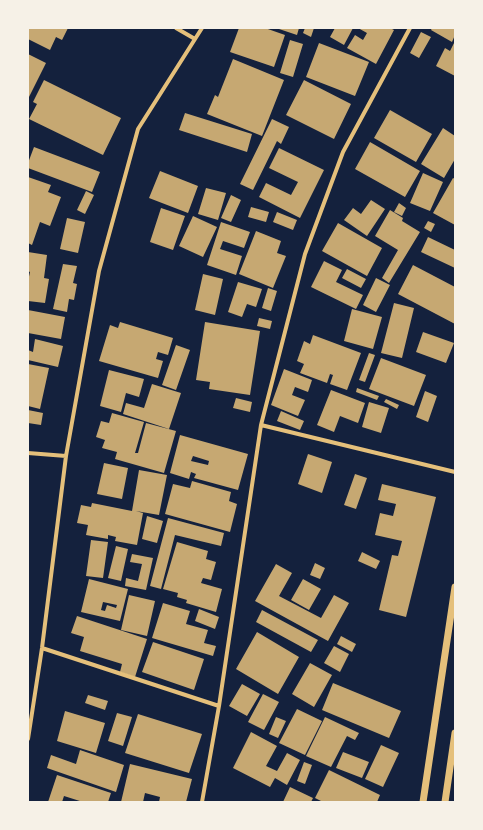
<!DOCTYPE html>
<html>
<head>
<meta charset="utf-8">
<style>
  body { margin:0 }
  #map { position:relative; width:483px; height:830px; overflow:hidden; background:#14213d; font-family:Karla,sans-serif }
  canvas { display:block }
  .frame { position:absolute; inset:0; border:29px solid #f6f1e7; pointer-events:none }
</style>
</head>
<body>
<div id="map">
<canvas width="483" height="830"></canvas>
<div class="frame"></div>
</div>
<script>
const context = document.querySelector('canvas').getContext('2d');
context.lineJoin = 'round';
function fillPath(path, color) {
  context.fillStyle = color;
  context.fill(path, 'evenodd');
}
function trace(path, color, width, dash) {
  context.strokeStyle = color;
  context.lineWidth = width;
  context.lineCap = dash ? 'butt' : 'round';
  context.setLineDash(dash || []);
  context.stroke(path);
}
const building = new Path2D(`
  M 28,28 L 68,28 L 62,40 L 56,37 L 50,50 L 28,39 Z
  M 239,28 L 265,28 L 285,35 L 274,67 L 230,52 Z
  M 280,28 L 299,28 L 297,35 L 279,29 Z
  M 305,28 L 314,28 L 311,37 L 303,33 Z
  M 335,28 L 353,28 L 344,45 L 330,37 Z
  M 358,28 L 390,28 L 394,30 L 376,64 L 347,48 L 355,35 L 363,40 L 367,33 Z
  M 432,28 L 455,28 L 455,35 L 452,42 L 431,30 Z
  M 421,32 L 431,37 L 419,58 L 410,53 Z
  M 290,40 L 303,44 L 293,77 L 280,73 Z
  M 455,41 L 455,76 L 436,66 L 445,48 L 450,51 Z
  M 319,43 L 369,62 L 355,96 L 306,77 Z
  M 28,54 L 46,63 L 28,99 Z
  M 233,59 L 284,80 L 262,136 L 207,114 L 215,95 L 218,97 Z
  M 44,80 L 121,118 L 103,155 L 29,119 L 37,104 L 33,102 Z
  M 304,80 L 351,104 L 334,139 L 286,115 Z
  M 390,110 L 432,134 L 416,162 L 374,138 Z
  M 185,113 L 252,134 L 247,152 L 179,130 Z
  M 272,119 L 289,127 L 281,144 L 277,141 L 253,190 L 240,184 Z
  M 443,128 L 455,136 L 455,159 L 444,178 L 421,164 Z
  M 370,142 L 420,171 L 405,197 L 355,169 Z
  M 34,147 L 100,172 L 92,192 L 28,168 L 28,163 Z
  M 279,148 L 324,170 L 300,218 L 259,197 L 266,183 L 291,195 L 298,182 L 269,168 Z
  M 160,171 L 198,186 L 188,213 L 149,198 Z
  M 423,173 L 443,182 L 430,211 L 410,203 Z
  M 28,177 L 51,185 L 48,192 L 61,197 L 50,226 L 40,222 L 32,245 L 28,243 Z
  M 453,178 L 455,179 L 455,225 L 433,213 Z
  M 206,188 L 226,193 L 218,220 L 198,214 Z
  M 86,191 L 94,195 L 85,214 L 77,210 Z
  M 231,195 L 241,200 L 231,222 L 221,218 Z
  M 371,200 L 385,209 L 367,236 L 344,220 L 353,208 L 361,214 Z
  M 399,203 L 406,208 L 402,216 L 394,212 Z
  M 251,207 L 269,212 L 266,222 L 248,217 Z
  M 161,208 L 185,216 L 173,250 L 150,242 Z
  M 390,210 L 403,218 L 402,221 L 420,232 L 389,283 L 382,278 L 398,250 L 375,236 Z
  M 277,212 L 297,220 L 293,230 L 273,222 Z
  M 193,216 L 217,227 L 203,257 L 179,246 Z
  M 67,218 L 85,222 L 78,253 L 60,249 Z
  M 428,221 L 435,224 L 431,232 L 424,228 Z
  M 221,222 L 250,232 L 244,248 L 223,241 L 220,249 L 242,256 L 236,275 L 207,265 Z
  M 338,223 L 382,248 L 367,276 L 322,251 Z
  M 256,231 L 281,241 L 277,253 L 286,256 L 273,288 L 239,274 Z
  M 428,237 L 455,250 L 455,268 L 421,252 Z
  M 28,252 L 47,255 L 44,278 L 49,279 L 45,303 L 28,301 L 28,281 L 30,272 L 28,271 Z
  M 324,261 L 342,270 L 336,282 L 363,295 L 356,309 L 311,287 Z
  M 63,264 L 77,266 L 73,283 L 77,284 L 74,300 L 69,299 L 67,312 L 53,309 Z
  M 413,265 L 455,287 L 455,324 L 398,294 Z
  M 347,269 L 366,279 L 361,288 L 342,278 Z
  M 203,274 L 223,279 L 215,315 L 195,310 Z
  M 376,278 L 390,285 L 376,312 L 363,305 Z
  M 238,282 L 262,289 L 256,307 L 247,304 L 242,317 L 228,312 Z
  M 268,288 L 277,291 L 271,311 L 262,308 Z
  M 394,303 L 414,308 L 402,358 L 381,353 Z
  M 352,309 L 382,317 L 373,349 L 344,341 Z
  M 28,310 L 65,317 L 61,339 L 28,333 Z
  M 259,318 L 272,321 L 270,329 L 257,326 Z
  M 120,322 L 173,338 L 168,355 L 158,352 L 156,359 L 163,361 L 158,378 L 99,361 L 110,325 L 118,328 Z
  M 205,322 L 260,331 L 250,395 L 209,389 L 210,382 L 196,380 Z
  M 423,332 L 454,343 L 446,363 L 416,352 Z
  M 313,335 L 361,353 L 347,390 L 330,384 L 333,375 L 330,374 L 327,383 L 300,373 L 304,364 L 297,361 L 304,341 L 310,344 Z
  M 35,339 L 63,346 L 58,367 L 28,360 L 28,350 L 33,352 Z
  M 176,345 L 190,350 L 176,390 L 162,385 Z
  M 369,353 L 375,355 L 365,382 L 359,380 Z
  M 381,358 L 426,375 L 414,406 L 369,389 Z
  M 28,364 L 49,368 L 40,409 L 28,406 Z
  M 284,369 L 312,380 L 308,392 L 295,387 L 292,395 L 305,400 L 298,416 L 271,405 Z
  M 109,370 L 144,379 L 139,397 L 126,393 L 121,412 L 100,406 Z
  M 152,384 L 181,393 L 169,429 L 123,414 L 126,403 L 144,408 Z
  M 357,388 L 379,396 L 377,400 L 356,392 Z
  M 331,390 L 365,403 L 358,423 L 340,416 L 334,432 L 317,425 Z
  M 425,391 L 437,396 L 428,422 L 416,417 Z
  M 236,398 L 252,402 L 250,412 L 233,408 Z
  M 386,399 L 399,405 L 397,409 L 384,402 Z
  M 369,402 L 389,408 L 381,433 L 362,427 Z
  M 28,410 L 43,413 L 41,425 L 28,423 Z
  M 281,411 L 304,421 L 300,430 L 277,421 Z
  M 112,413 L 144,422 L 135,453 L 138,453 L 146,423 L 176,431 L 164,473 L 115,459 L 117,452 L 102,448 L 105,440 L 96,437 L 101,421 L 109,423 Z
  M 180,435 L 248,454 L 238,490 L 194,478 L 196,474 L 191,472 L 189,479 L 170,473 ZM 193,456 L 209,461 L 208,465 L 191,461 Z
  M 308,454 L 332,462 L 322,493 L 298,484 Z
  M 104,463 L 128,468 L 122,499 L 97,494 Z
  M 139,470 L 167,475 L 159,515 L 136,511 L 143,513 L 137,545 L 115,541 L 116,537 L 108,535 L 108,539 L 86,535 L 88,525 L 77,523 L 81,505 L 91,507 L 92,503 L 132,511 Z
  M 355,474 L 367,478 L 356,509 L 344,505 Z
  M 192,481 L 231,492 L 229,501 L 237,504 L 230,532 L 165,514 L 173,484 L 190,488 Z
  M 382,484 L 436,497 L 406,617 L 379,610 L 392,555 L 398,556 L 402,541 L 375,535 L 380,513 L 393,516 L 396,504 L 378,500 Z
  M 147,516 L 163,521 L 157,543 L 142,539 Z
  M 168,518 L 224,533 L 221,546 L 175,535 L 161,589 L 150,586 Z
  M 91,540 L 108,542 L 103,578 L 86,576 Z
  M 177,542 L 208,551 L 206,559 L 216,562 L 211,580 L 203,578 L 201,583 L 222,589 L 216,612 L 186,603 L 187,600 L 177,597 L 178,593 L 163,589 Z
  M 116,546 L 128,549 L 121,581 L 108,578 Z
  M 362,552 L 380,561 L 376,569 L 358,561 Z
  M 132,554 L 153,558 L 146,590 L 125,586 L 126,578 L 138,581 L 142,564 L 130,562 Z
  M 315,563 L 325,568 L 320,579 L 310,575 Z
  M 276,564 L 292,573 L 279,596 L 321,618 L 334,595 L 349,603 L 328,641 L 255,601 Z
  M 89,579 L 128,589 L 120,621 L 81,612 ZM 103,602 L 117,605 L 116,608 L 107,605 L 105,611 L 101,610 Z
  M 303,579 L 321,589 L 309,610 L 291,600 Z
  M 129,595 L 155,601 L 147,636 L 121,630 Z
  M 163,603 L 190,611 L 186,624 L 208,630 L 204,643 L 216,646 L 213,656 L 152,638 Z
  M 199,609 L 219,617 L 215,629 L 195,621 Z
  M 262,610 L 318,640 L 311,652 L 256,622 Z
  M 77,616 L 147,639 L 135,677 L 120,672 L 122,664 L 80,651 L 84,637 L 71,633 Z
  M 257,632 L 299,657 L 278,694 L 236,669 Z
  M 341,636 L 356,644 L 352,652 L 337,644 Z
  M 153,642 L 204,659 L 194,690 L 142,672 Z
  M 334,646 L 349,654 L 340,672 L 324,663 Z
  M 310,663 L 332,675 L 314,707 L 292,694 Z
  M 333,683 L 401,711 L 389,738 L 322,710 Z
  M 242,684 L 260,694 L 247,716 L 229,706 Z
  M 263,694 L 279,702 L 264,730 L 248,722 Z
  M 88,695 L 108,701 L 105,710 L 85,703 Z
  M 297,709 L 322,721 L 305,755 L 279,743 Z
  M 65,711 L 105,723 L 96,753 L 57,741 Z
  M 117,713 L 132,717 L 123,746 L 108,741 Z
  M 138,714 L 202,734 L 189,773 L 125,753 Z
  M 276,717 L 286,721 L 278,738 L 269,734 Z
  M 325,717 L 359,733 L 355,740 L 347,736 L 331,767 L 306,756 Z
  M 251,732 L 277,746 L 266,766 L 277,771 L 287,753 L 300,760 L 287,785 L 275,778 L 270,787 L 233,768 Z
  M 381,745 L 399,753 L 383,787 L 365,779 Z
  M 80,750 L 124,765 L 116,792 L 47,768 L 51,755 L 76,764 Z
  M 343,752 L 369,762 L 362,778 L 336,768 Z
  M 304,762 L 312,765 L 305,784 L 297,781 Z
  M 130,764 L 192,779 L 186,802 L 159,802 L 160,797 L 145,793 L 143,802 L 121,802 Z
  M 329,770 L 380,795 L 377,802 L 323,802 L 315,798 Z
  M 57,775 L 111,793 L 108,802 L 83,802 L 64,796 L 62,802 L 48,802 Z
  M 290,787 L 313,798 L 311,802 L 283,802 Z`);
const minor = new Path2D(`
  M 176,28 L 195,39
  M 261,425 L 455,472
  M 28,453 L 66,456
  M 42,648 L 219,706
  M 28,739 L 42,648 L 66,456 L 99,271 L 138,129 L 202,28
  M 202,802 L 219,706 L 261,425 L 305,254 L 343,152 L 410,28`);
const tertiary = new Path2D(`
  M 423,802 L 455,587
  M 445,802 L 455,733`);
fillPath(building, '#c6a872');
trace(minor, '#e5c07b', 4);
trace(tertiary, '#e5c07b', 7);
</script>
</body>
</html>
